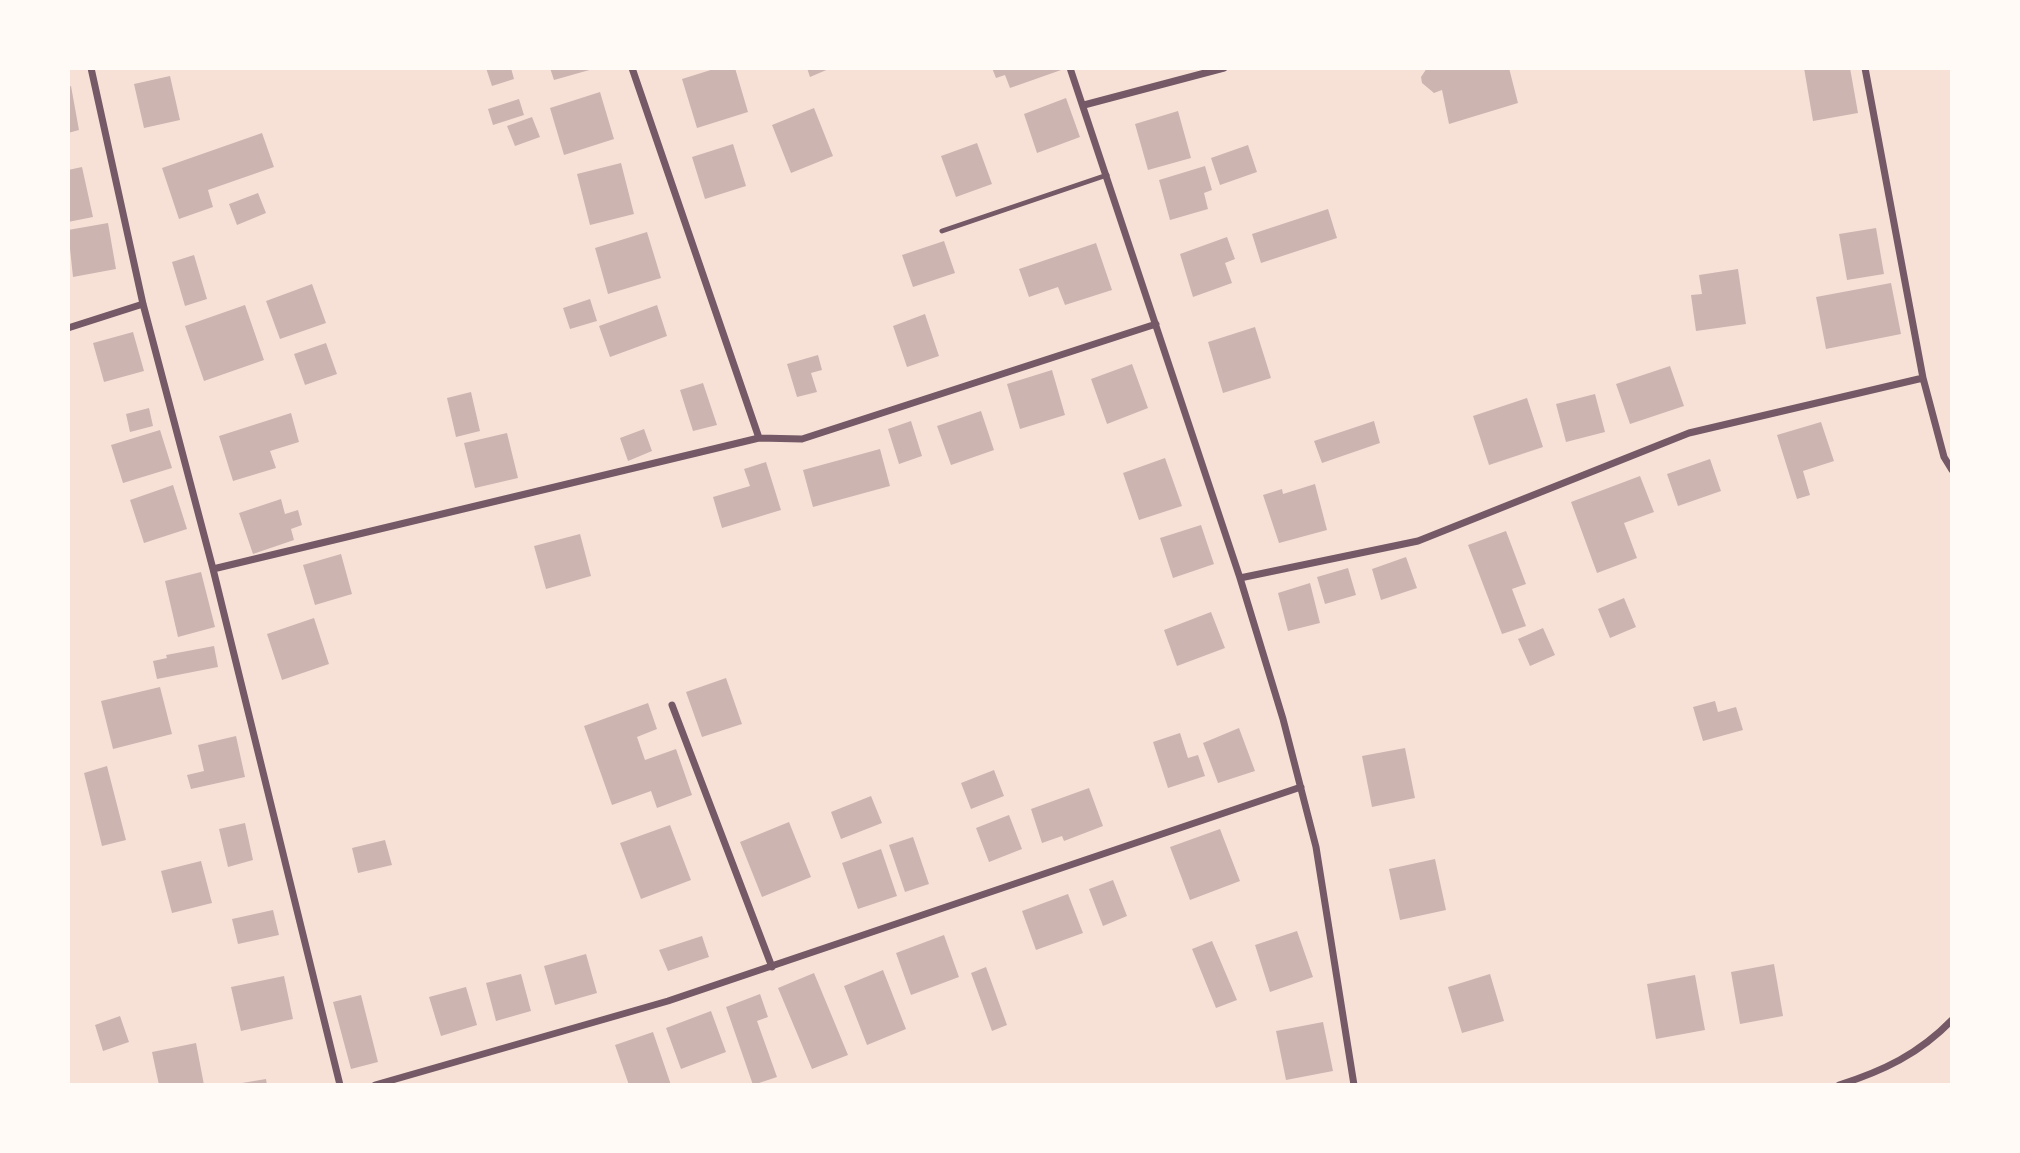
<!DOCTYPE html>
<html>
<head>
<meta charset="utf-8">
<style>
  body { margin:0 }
  #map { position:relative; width:2020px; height:1153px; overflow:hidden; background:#f7e1d7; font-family:Overpass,sans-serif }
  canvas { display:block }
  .frame { position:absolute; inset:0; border:70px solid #fffaf5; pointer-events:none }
</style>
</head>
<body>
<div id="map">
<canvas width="2020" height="1153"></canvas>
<div class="frame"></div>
</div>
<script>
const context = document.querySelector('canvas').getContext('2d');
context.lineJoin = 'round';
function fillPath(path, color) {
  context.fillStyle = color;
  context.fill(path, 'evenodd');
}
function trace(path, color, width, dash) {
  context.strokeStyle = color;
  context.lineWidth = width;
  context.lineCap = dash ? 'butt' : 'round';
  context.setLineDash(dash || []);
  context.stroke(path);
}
const building = new Path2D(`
  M 486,68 L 511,68 L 514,79 L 492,86 Z
  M 550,68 L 593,68 L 593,69 L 554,80 Z
  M 717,68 L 735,68 L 748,112 L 697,128 L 682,79 Z
  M 807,68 L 831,68 L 810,77 Z
  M 992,68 L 1064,68 L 1064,69 L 1010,88 L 1005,75 L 996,78 Z
  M 1427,68 L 1509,68 L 1518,103 L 1449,124 L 1442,90 L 1434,93 L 1422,83 L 1421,77 Z
  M 1804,68 L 1850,68 L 1858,113 L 1813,121 Z
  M 170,76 L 180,120 L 144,128 L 134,84 Z
  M 71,86 L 79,130 L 68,133 L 68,87 Z
  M 600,92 L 614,139 L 564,155 L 550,108 Z
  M 1066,98 L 1080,137 L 1037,153 L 1024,114 Z
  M 519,99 L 524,115 L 493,125 L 488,109 Z
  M 814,108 L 833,156 L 791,173 L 772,125 Z
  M 1178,111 L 1191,158 L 1148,170 L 1135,124 Z
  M 532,117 L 540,137 L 515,146 L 507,126 Z
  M 262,133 L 274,167 L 208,190 L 213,207 L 179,219 L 162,168 Z
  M 977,143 L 992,184 L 956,197 L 941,156 Z
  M 733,144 L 746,186 L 705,199 L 692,157 Z
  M 1248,145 L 1257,172 L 1220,185 L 1211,158 Z
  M 621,163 L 634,214 L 590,225 L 577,174 Z
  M 1205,166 L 1212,190 L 1204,193 L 1208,209 L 1170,220 L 1159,180 Z
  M 82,167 L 93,217 L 68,222 L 68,170 Z
  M 258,193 L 266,213 L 237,225 L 229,204 Z
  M 1328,209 L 1337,238 L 1261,263 L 1252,234 Z
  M 108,223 L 116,269 L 73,277 L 68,230 Z
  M 1876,228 L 1884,274 L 1847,280 L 1839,234 Z
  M 647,232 L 661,278 L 608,294 L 595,248 Z
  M 1227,237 L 1235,259 L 1225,263 L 1232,283 L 1193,297 L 1180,254 Z
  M 944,241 L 955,273 L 913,287 L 902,255 Z
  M 1096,243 L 1112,290 L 1065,305 L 1058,287 L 1029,297 L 1019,269 Z
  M 194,255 L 207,299 L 185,306 L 172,262 Z
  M 1738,269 L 1746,324 L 1696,331 L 1691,295 L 1702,294 L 1699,275 Z
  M 1891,283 L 1901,334 L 1826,349 L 1816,297 Z
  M 312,284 L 326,323 L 280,339 L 266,301 Z
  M 590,299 L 597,321 L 570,329 L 563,308 Z
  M 245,305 L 264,360 L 204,381 L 185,326 Z
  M 657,305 L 667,336 L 610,357 L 599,326 Z
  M 925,314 L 939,356 L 907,367 L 893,326 Z
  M 1255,327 L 1271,378 L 1223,393 L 1208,342 Z
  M 133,332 L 144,371 L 104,382 L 93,343 Z
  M 326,343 L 337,374 L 305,385 L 294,354 Z
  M 818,355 L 822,370 L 811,373 L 817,392 L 797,397 L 787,364 Z
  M 1132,364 L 1148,408 L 1107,424 L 1091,379 Z
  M 1670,366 L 1684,406 L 1630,424 L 1616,384 Z
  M 1052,370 L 1065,415 L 1020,429 L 1007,384 Z
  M 703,383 L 717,425 L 693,431 L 680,390 Z
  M 471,392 L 480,431 L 456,437 L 447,398 Z
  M 1595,394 L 1605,432 L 1566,442 L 1556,404 Z
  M 1527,398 L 1543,447 L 1489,465 L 1473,416 Z
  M 149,408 L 153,426 L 130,432 L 126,414 Z
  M 981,411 L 994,450 L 951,465 L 937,426 Z
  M 291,413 L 299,442 L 270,451 L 276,468 L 233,481 L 219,436 Z
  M 911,421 L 922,456 L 899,464 L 888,429 Z
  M 1374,421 L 1380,443 L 1322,463 L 1314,441 Z
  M 1821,422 L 1834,461 L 1803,471 L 1810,495 L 1797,499 L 1777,435 Z
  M 644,429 L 652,451 L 628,461 L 620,438 Z
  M 160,430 L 172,468 L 123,483 L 111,445 Z
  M 507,433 L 518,478 L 475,488 L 464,443 Z
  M 880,449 L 890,486 L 813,507 L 803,470 Z
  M 1165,458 L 1182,506 L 1139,520 L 1123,473 Z
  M 1710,459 L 1721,491 L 1678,506 L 1667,474 Z
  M 766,462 L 781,510 L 722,528 L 713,497 L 750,486 L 744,469 Z
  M 1640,476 L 1654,512 L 1624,523 L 1637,558 L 1597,573 L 1571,502 Z
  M 1315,484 L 1327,530 L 1279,543 L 1263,495 L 1282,489 L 1283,494 Z
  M 173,485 L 187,529 L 144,543 L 130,500 Z
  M 281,499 L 285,514 L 298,510 L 302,525 L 291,529 L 294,540 L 253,554 L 239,513 Z
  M 1201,525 L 1214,564 L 1173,578 L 1160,538 Z
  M 1506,531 L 1526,584 L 1512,589 L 1526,626 L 1502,634 L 1468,545 Z
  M 580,534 L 591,576 L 546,589 L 534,546 Z
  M 341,554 L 352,594 L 315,605 L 303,565 Z
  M 1406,557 L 1417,588 L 1381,600 L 1372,569 Z
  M 1348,568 L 1356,595 L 1325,604 L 1317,577 Z
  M 201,572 L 215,627 L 178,637 L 165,581 Z
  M 1310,583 L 1320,623 L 1288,631 L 1278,593 Z
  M 1624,598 L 1636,627 L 1610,638 L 1598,609 Z
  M 1211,612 L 1225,648 L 1177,666 L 1164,630 Z
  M 314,618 L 329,664 L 282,680 L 267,634 Z
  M 1543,628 L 1555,655 L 1530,666 L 1518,639 Z
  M 214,646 L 218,667 L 157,679 L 153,661 L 167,658 L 166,655 Z
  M 726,678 L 742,724 L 702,737 L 686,692 Z
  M 160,687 L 172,734 L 113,749 L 101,701 Z
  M 1715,701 L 1718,712 L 1736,707 L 1743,730 L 1703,741 L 1693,707 Z
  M 648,703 L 657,729 L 637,737 L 645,760 L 676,749 L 692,795 L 657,808 L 651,791 L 612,805 L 584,726 Z
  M 1239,728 L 1255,771 L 1218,783 L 1203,743 Z
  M 1180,733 L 1188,758 L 1198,755 L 1205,776 L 1168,788 L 1153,742 Z
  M 236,736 L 245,777 L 191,789 L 187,775 L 204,771 L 198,745 Z
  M 1405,748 L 1415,798 L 1372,807 L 1362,756 Z
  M 107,766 L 126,840 L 102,846 L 84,773 Z
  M 994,770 L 1004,796 L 971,809 L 961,783 Z
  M 1089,788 L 1103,826 L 1064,841 L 1062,836 L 1042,843 L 1031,809 Z
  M 871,796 L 882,823 L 841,839 L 831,812 Z
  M 1009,815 L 1022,849 L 989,862 L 976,828 Z
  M 789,822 L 811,877 L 762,897 L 740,842 Z
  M 245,823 L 253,860 L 228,867 L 219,829 Z
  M 670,825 L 691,880 L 641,899 L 620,843 Z
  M 1220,829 L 1240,881 L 1190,900 L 1170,847 Z
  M 913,837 L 929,884 L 905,892 L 889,845 Z
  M 385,840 L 392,865 L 358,873 L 352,848 Z
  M 881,849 L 897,896 L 858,909 L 842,863 Z
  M 1435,859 L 1446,910 L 1400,920 L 1389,869 Z
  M 201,861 L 212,903 L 172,913 L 161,871 Z
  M 1113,880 L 1127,916 L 1103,926 L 1089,889 Z
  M 1068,894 L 1083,933 L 1036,950 L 1022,911 Z
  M 273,910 L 279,935 L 238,944 L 232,919 Z
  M 1297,931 L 1313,977 L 1270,992 L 1255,945 Z
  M 944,935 L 959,977 L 911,995 L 896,953 Z
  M 702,936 L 709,957 L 668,971 L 659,950 Z
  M 1212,941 L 1237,1000 L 1216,1008 L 1192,949 Z
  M 586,954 L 597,993 L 555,1005 L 544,966 Z
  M 1774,964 L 1783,1016 L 1740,1024 L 1731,972 Z
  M 986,967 L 1007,1025 L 992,1031 L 971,973 Z
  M 883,970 L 906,1029 L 867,1045 L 844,986 Z
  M 814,973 L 848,1055 L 812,1069 L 778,988 Z
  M 521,974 L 531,1011 L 496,1021 L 486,983 Z
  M 1490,974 L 1504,1021 L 1462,1033 L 1448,987 Z
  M 1695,975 L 1705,1030 L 1656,1039 L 1647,984 Z
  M 284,976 L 293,1019 L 241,1031 L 231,987 Z
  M 466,987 L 477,1025 L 441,1036 L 429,997 Z
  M 760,994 L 768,1017 L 757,1021 L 777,1077 L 753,1085 L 726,1007 Z
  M 361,995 L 378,1062 L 351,1069 L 333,1002 Z
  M 711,1011 L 726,1052 L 681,1069 L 666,1028 Z
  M 120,1016 L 129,1042 L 103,1051 L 95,1025 Z
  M 1323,1022 L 1333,1071 L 1286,1080 L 1276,1031 Z
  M 653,1032 L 671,1085 L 629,1085 L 615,1045 Z
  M 196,1043 L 204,1085 L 159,1085 L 152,1052 Z
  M 266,1079 L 267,1085 L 242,1085 L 242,1083 Z`);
const service = new Path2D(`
  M 942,231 L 1107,175`);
const minor = new Path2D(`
  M 91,68 L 143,304 L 213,569 L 340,1085
  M 632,68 L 759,438
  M 1070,68 L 1240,578 L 1283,719 L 1316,847 L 1354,1085
  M 1865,68 L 1923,378 L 1944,457 L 1952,470
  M 1084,105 L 1224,68
  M 68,328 L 143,304
  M 213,569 L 759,438 L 802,439 L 1156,324
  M 1240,578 L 1418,541 L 1689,433 L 1923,378
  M 672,705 L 772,967
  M 375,1085 L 668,1001 L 1301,787
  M 1839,1085 C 1883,1071 1919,1054 1952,1020`);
fillPath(building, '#ccb4b1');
trace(service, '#755966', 5);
trace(minor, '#755966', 7);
</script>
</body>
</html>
